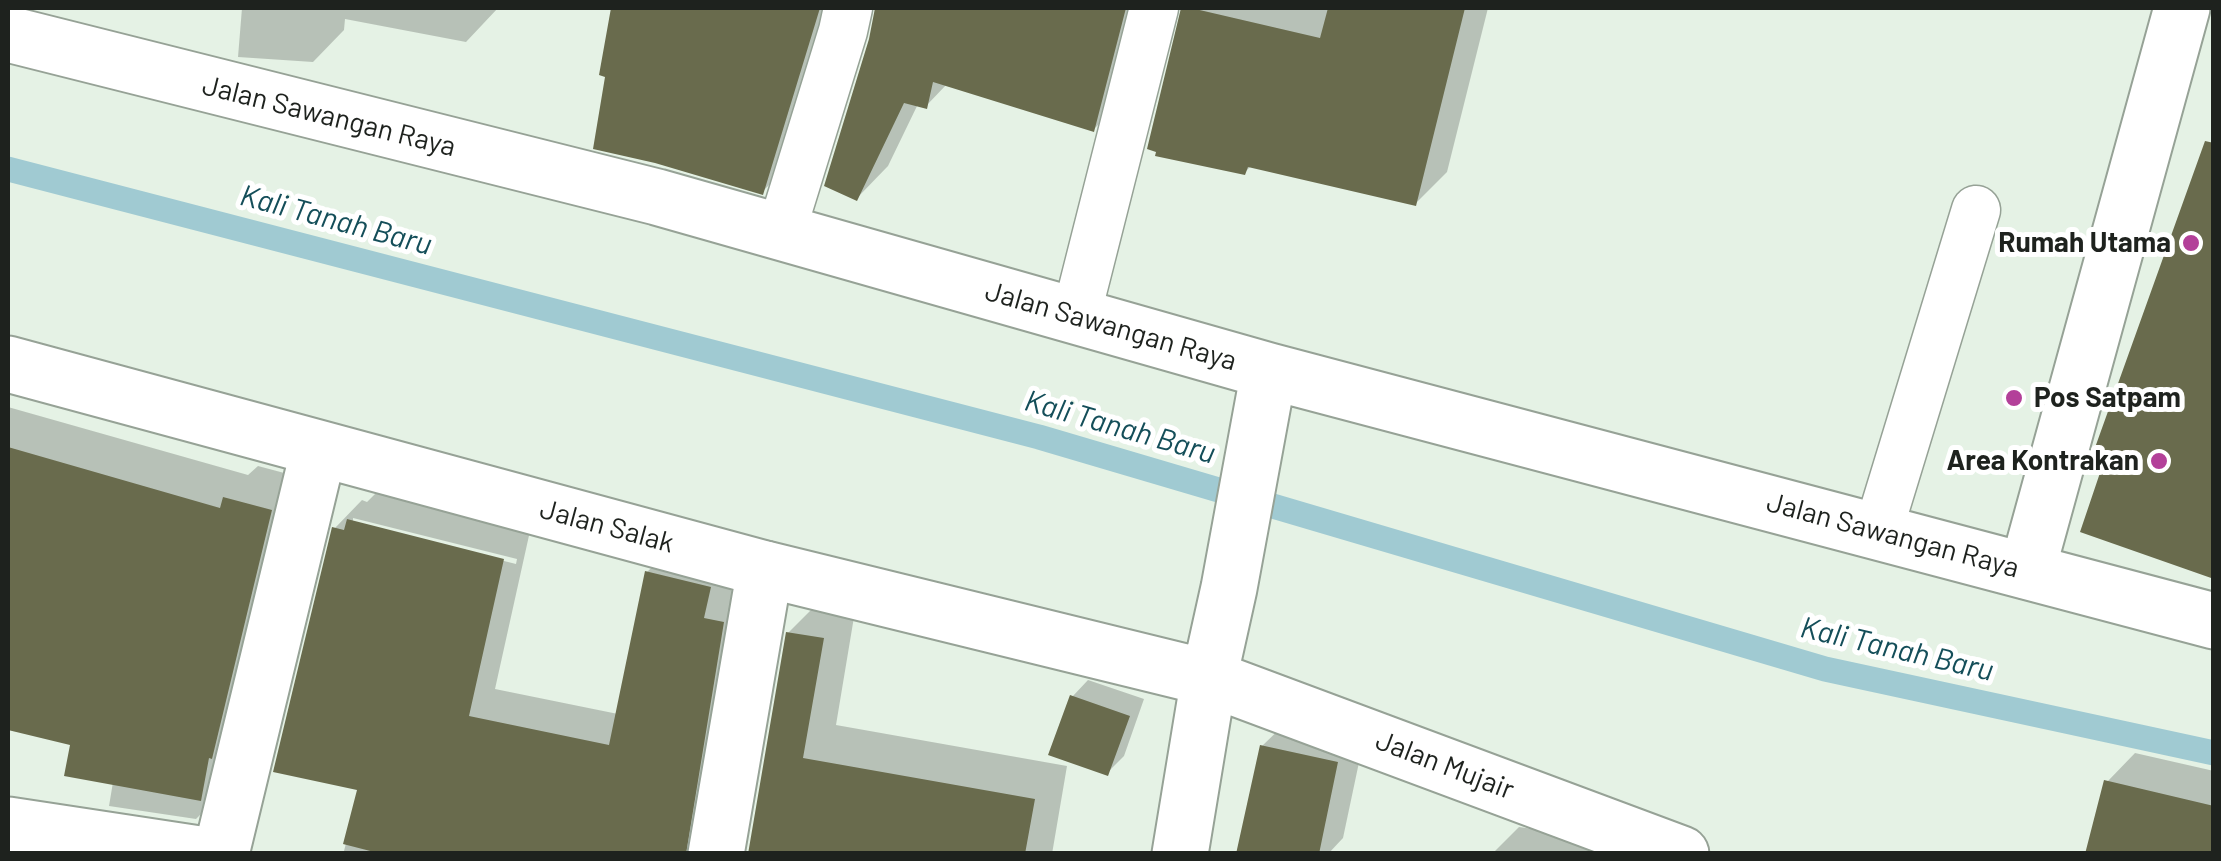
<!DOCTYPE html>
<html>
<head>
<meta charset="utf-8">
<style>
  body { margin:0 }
  #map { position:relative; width:2221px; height:861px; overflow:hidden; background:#e5f2e5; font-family:Barlow,sans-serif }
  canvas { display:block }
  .frame { position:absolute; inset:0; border:10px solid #1e221e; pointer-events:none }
</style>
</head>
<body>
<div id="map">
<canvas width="2221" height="861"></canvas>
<div class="frame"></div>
</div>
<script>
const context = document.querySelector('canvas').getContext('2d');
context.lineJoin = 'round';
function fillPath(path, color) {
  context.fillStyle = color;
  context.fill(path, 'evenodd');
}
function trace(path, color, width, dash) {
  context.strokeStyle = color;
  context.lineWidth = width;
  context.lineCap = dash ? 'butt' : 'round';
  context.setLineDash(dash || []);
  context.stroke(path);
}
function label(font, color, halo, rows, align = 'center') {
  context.font = font + ' Barlow,sans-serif';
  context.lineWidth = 10;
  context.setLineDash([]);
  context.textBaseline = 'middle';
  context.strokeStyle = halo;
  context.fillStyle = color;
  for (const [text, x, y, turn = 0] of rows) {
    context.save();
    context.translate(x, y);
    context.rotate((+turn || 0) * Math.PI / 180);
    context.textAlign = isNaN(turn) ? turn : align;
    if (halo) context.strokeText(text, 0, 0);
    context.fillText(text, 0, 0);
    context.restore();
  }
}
const shadow = new Path2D(`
  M 242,8 L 498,8 L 466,42 L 345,19 L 344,30 L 313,62 L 238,57 Z
  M 613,8 L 842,8 L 794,160 L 762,192 L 608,75 L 602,74 Z
  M 877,8 L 1148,8 L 1125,98 L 1093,130 L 947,84 L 926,106 L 918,104 L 888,166 L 857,198 Z
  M 1183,8 L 1488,8 L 1447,172 L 1415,204 L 1252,165 L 1244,173 L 1183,14 Z
  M 8,407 L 248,475 L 258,466 L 303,478 L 228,787 L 196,819 L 109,806 L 113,782 L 73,743 L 8,727 Z
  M 377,492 L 530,531 L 495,689 L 618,714 L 647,572 L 675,545 L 737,559 L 731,591 L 751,594 L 694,854 L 359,854 L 344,851 L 360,788 L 335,528 L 362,500 L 367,502 ZM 353,518 L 517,559 L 516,564 L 353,523 Z
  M 822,599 L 856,605 L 836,725 L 1067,766 L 1052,854 L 750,854 L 788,633 Z
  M 1088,680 L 1144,699 L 1124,756 L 1107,773 L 1072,697 Z
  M 1291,718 L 1365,734 L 1343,838 L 1328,854 L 1252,854 L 1262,746 Z
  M 2135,753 L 2214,771 L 2214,854 L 2107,782 Z
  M 1519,827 L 1638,844 L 1637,854 L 1492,854 Z`);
const stream = new Path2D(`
  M 8,169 L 1039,437 L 1825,669 L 2214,753`);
const building = new Path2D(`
  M 611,8 L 820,8 L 763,195 L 655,163 L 593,149 L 605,77 L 599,75 Z
  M 875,8 L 1126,8 L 1094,132 L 933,82 L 927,109 L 904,103 L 857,201 L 824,186 L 869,39 Z
  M 1181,8 L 1191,8 L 1320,38 L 1328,8 L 1465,8 L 1416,206 L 1248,167 L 1245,175 L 1155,156 L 1156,152 L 1147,149 Z
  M 2205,141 L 2214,143 L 2214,579 L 2080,532 L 2104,461 L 2092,456 Z
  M 8,447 L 220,508 L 223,497 L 272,510 L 212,759 L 209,758 L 201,801 L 64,776 L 70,745 L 8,730 Z
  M 347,519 L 504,559 L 469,716 L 609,745 L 645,571 L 711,587 L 704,618 L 724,622 L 686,854 L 382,854 L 343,844 L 357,790 L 273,772 L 332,527 L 344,530 Z
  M 786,632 L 824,638 L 803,758 L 1035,799 L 1025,854 L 748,854 Z
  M 1070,695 L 1130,716 L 1108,776 L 1048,755 Z
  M 1260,745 L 1338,762 L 1319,854 L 1236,854 Z
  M 2104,780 L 2214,806 L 2214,854 L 2085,854 Z`);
const lane = new Path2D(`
  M 781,232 L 843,31 L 848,8
  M 1076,316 L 1154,8
  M 1878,531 L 1976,210`);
const street = new Path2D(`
  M 2027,571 L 2182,8
  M 8,825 L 199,854
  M 221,854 L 319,449
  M 716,854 L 765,569
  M 1180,854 L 1209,678 L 1681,854`);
const highway = new Path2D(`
  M 8,34 L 657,197 L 1269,371 L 2214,621
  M 8,364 L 765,569 L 1209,678 L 1229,588 L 1269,371`);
const markers = [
  [2191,243,10,"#b34099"],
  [2014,398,10,"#b34099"],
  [2159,461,10,"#b34099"]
];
const streetNames = [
  ["Jalan Sawangan Raya",329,116,14],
  ["Jalan Sawangan Raya",1111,326,16],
  ["Jalan Salak",607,526,15],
  ["Jalan Sawangan Raya",1893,535,15],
  ["Jalan Mujair",1445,765,21]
];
const poiNames = [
  ["Rumah Utama",2171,243],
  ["Pos Satpam",2034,398,"left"],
  ["Area Kontrakan",2139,461]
];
const waterNames = [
  ["Kali Tanah Baru",336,220,15],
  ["Kali Tanah Baru",1120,427,16],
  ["Kali Tanah Baru",1897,649,13]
];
fillPath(shadow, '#0003');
trace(stream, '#a0cad2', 25);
fillPath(building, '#696b4d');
trace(lane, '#96a296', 51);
trace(street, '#96a296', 59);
trace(highway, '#96a296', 59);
trace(lane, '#fff', 48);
trace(street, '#fff', 55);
trace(highway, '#fff', 55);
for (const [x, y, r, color] of markers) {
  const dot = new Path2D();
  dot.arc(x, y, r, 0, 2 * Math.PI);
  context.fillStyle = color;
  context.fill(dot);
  trace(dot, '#fff', 4);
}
label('28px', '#1e221e', '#fff', streetNames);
label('bold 28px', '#1e221e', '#fff', poiNames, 'right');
label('italic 30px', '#144e59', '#fff', waterNames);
</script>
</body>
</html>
